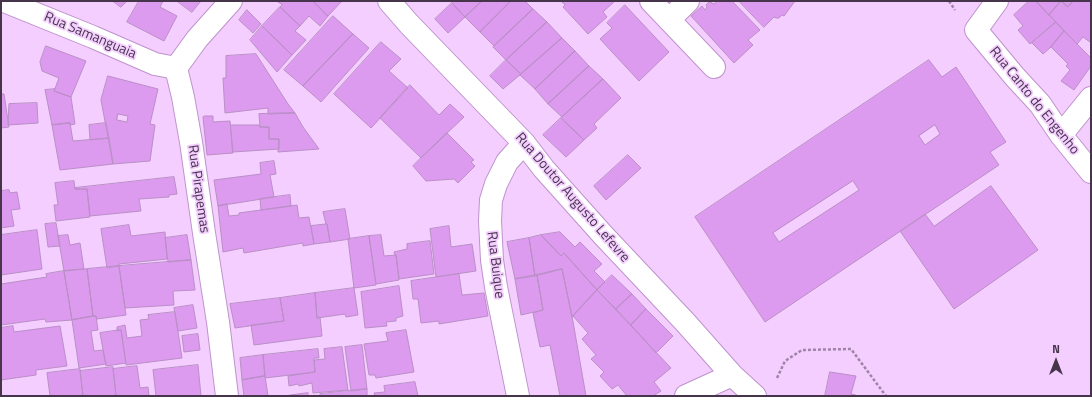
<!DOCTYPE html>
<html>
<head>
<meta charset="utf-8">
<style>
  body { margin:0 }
  #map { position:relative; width:1092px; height:397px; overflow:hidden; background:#f3cefe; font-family:"Titillium Web",sans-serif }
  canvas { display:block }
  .frame { position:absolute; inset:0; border:2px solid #46344b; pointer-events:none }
  .north { position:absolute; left:1036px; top:341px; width:40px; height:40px; -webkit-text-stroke:3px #f3cefe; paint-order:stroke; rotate:0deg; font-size:11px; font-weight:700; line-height:16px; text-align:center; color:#46344b }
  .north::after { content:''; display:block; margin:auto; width:14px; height:18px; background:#46344b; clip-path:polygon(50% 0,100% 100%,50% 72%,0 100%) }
</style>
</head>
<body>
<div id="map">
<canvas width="1092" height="397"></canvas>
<div class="frame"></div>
<div class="north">N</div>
</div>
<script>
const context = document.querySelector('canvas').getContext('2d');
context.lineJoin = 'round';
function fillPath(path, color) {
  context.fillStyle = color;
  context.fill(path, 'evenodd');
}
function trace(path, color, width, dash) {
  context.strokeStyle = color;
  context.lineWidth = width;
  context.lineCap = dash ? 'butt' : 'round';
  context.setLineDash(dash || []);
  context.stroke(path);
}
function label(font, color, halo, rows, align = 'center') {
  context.font = font + ' "Titillium Web",sans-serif';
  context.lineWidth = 3.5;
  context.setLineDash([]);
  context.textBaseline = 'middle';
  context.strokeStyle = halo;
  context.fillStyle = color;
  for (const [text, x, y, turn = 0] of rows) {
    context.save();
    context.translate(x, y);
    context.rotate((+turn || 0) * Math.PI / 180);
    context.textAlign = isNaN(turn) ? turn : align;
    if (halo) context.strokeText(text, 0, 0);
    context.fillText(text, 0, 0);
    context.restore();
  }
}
const building = new Path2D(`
  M 113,1 L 127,1 L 121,7 Z
  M 139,1 L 163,1 L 160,7 L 177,16 L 164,41 L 127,22 Z
  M 177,1 L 201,1 L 192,12 Z
  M 277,1 L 313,1 L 328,16 L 320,26 L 309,16 L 300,26 L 280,7 L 282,5 Z
  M 313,1 L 342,1 L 328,16 Z
  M 454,1 L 482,1 L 465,17 L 452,3 Z
  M 482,1 L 511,1 L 480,32 L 465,17 Z
  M 511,1 L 525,1 L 533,9 L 494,46 L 480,32 Z
  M 561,1 L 615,1 L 603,12 L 607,17 L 588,34 L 563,7 L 565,5 Z
  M 717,1 L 732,1 L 760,30 L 748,40 L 753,45 L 734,63 L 691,16 L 702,6 L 705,10 L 707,7 L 706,5 L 708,3 L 710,2 L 714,4 Z
  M 739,1 L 795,1 L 784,16 L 782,15 L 779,18 L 776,18 L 774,17 L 764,27 Z
  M 1029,1 L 1036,1 L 1056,22 L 1030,44 L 1018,30 L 1023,26 L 1014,15 Z
  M 1036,1 L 1073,1 L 1068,7 L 1061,1 L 1049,15 Z
  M 1061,1 L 1068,7 L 1073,1 L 1091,1 L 1091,40 L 1090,42 L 1083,37 L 1077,44 L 1049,15 Z
  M 452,3 L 465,17 L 448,33 L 435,19 Z
  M 625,5 L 669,52 L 639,81 L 600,39 L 612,28 L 607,23 Z
  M 280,7 L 300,26 L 295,31 L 306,40 L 292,55 L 262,26 Z
  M 533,9 L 547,22 L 506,60 L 493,47 Z
  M 247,10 L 261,24 L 253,33 L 239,20 Z
  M 333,16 L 353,34 L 303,86 L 284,70 Z
  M 547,22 L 562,38 L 521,74 L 506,60 Z
  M 1056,22 L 1064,31 L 1051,47 L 1043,54 L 1032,43 Z
  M 262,26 L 292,55 L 277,72 L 250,40 Z
  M 1064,31 L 1091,58 L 1091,66 L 1074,90 L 1061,81 L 1070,70 L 1066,66 L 1068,64 L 1051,47 Z
  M 353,34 L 369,48 L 321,102 L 303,86 Z
  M 562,38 L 575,51 L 535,89 L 520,75 Z
  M 381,42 L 401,59 L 389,71 L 408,88 L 371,128 L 334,94 Z
  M 46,46 L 86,61 L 71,97 L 54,91 L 59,78 L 42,71 L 40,62 Z
  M 575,51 L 589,66 L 548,104 L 535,89 Z
  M 256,54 L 288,104 L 295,113 L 268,114 L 268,108 L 225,113 L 223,78 L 226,78 L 226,56 Z
  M 506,60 L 521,74 L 503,89 L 490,76 Z
  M 929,60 L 942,77 L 956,67 L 1006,142 L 990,152 L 999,165 L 765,322 L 695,217 ZM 935,125 L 940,134 L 925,145 L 919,136 ZM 853,181 L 859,190 L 779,242 L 773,233 Z
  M 589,66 L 603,79 L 562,117 L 548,104 Z
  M 108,76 L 158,89 L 150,124 L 155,125 L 150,161 L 113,164 L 101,100 ZM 118,114 L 128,116 L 127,122 L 117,120 Z
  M 603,79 L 621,98 L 594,124 L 597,128 L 584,140 L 561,118 Z
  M 410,85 L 439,115 L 450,104 L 464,117 L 421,158 L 380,118 Z
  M 55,89 L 54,91 L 71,97 L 75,124 L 70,125 L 70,123 L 52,125 L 45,90 Z
  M 1,94 L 4,94 L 9,127 L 1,128 Z
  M 37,103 L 38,123 L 8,125 L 9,104 Z
  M 295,113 L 303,127 L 319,149 L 278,152 L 279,139 L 269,139 L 269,127 L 260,127 L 259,114 Z
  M 205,116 L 213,116 L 213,122 L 230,121 L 233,153 L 207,155 L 203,117 Z
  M 561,118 L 584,140 L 566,157 L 543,135 Z
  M 70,123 L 73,141 L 109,138 L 113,164 L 60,170 L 52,125 Z
  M 106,123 L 109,138 L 90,140 L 89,125 Z
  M 231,125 L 259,125 L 260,127 L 269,127 L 269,139 L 279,139 L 279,149 L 233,152 Z
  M 447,133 L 474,160 L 471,162 L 475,166 L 458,183 L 454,179 L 426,181 L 413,166 Z
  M 628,155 L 641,168 L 606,200 L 594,186 Z
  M 274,161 L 276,174 L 270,175 L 274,197 L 218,206 L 214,180 L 261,174 L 260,163 Z
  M 174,177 L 177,194 L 169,195 L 169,197 L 139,199 L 141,211 L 90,216 L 87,189 L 75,189 L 75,188 Z
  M 74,181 L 75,189 L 87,189 L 90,217 L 56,221 L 54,205 L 58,205 L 55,183 Z
  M 991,186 L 1038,250 L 954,309 L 900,231 L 925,214 L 934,226 Z
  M 9,190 L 10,193 L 17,192 L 20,209 L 11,210 L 14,226 L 1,228 L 1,191 Z
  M 290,195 L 291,206 L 261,210 L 260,199 Z
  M 227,204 L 229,216 L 239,215 L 239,213 L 297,205 L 299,218 L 309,217 L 314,244 L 303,246 L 303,243 L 244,253 L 243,248 L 223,252 L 218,206 Z
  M 345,209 L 350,239 L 330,242 L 327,224 L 326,224 L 323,212 Z
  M 56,223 L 60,246 L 48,247 L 45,224 Z
  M 326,224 L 327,224 L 330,242 L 314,244 L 311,226 Z
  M 129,225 L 131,236 L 165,232 L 167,259 L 119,264 L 119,266 L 107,268 L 101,229 Z
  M 449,226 L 451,247 L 472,244 L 476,271 L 436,277 L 430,229 Z
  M 37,230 L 42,269 L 1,275 L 1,235 Z
  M 560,232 L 575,247 L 580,242 L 602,264 L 594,271 L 605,282 L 597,290 L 564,253 L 561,256 L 541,235 Z
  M 68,235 L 70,245 L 80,243 L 84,269 L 64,271 L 58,236 Z
  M 187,235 L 191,260 L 168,262 L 165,238 Z
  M 381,235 L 384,256 L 396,255 L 399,280 L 376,284 L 369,236 Z
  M 541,235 L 561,256 L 564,253 L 597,290 L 572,317 L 562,269 L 535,276 L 529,238 Z
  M 369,236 L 376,285 L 354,288 L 348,239 Z
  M 529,238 L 535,276 L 515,279 L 507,242 Z
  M 430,241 L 434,274 L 399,279 L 396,255 L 395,255 L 394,252 L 407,249 L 407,244 Z
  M 191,260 L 195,290 L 173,291 L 174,305 L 125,308 L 119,266 Z
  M 119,266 L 126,315 L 97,319 L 96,316 L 93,316 L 87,269 Z
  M 83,269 L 87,269 L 93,316 L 72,320 L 64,271 Z
  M 562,269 L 572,316 L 586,396 L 560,396 L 550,345 L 540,347 L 533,313 L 543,310 L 537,275 Z
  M 64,271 L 72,320 L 46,322 L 45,319 L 1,325 L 1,284 L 47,277 L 46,274 Z
  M 459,274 L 462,295 L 484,293 L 488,316 L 439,324 L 439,321 L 421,323 L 418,299 L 413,299 L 411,281 Z
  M 537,275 L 543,310 L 521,315 L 515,279 Z
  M 612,275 L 632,294 L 616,309 L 597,290 Z
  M 399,286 L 403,316 L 396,318 L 396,321 L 386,322 L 387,326 L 365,328 L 361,292 Z
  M 354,288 L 358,315 L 346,317 L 345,314 L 317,318 L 315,293 Z
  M 597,290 L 671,368 L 654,382 L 661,391 L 653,396 L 627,396 L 618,385 L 612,389 L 600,376 L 604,372 L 591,359 L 596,355 L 582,339 L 588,333 L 573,316 Z
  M 315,293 L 317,318 L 320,317 L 322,336 L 254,345 L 251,325 L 284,321 L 280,298 Z
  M 632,294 L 646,309 L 631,325 L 616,309 Z
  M 280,298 L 284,321 L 235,328 L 230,304 Z
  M 193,305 L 197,328 L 178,331 L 174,308 Z
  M 646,309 L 673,336 L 656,353 L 631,325 Z
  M 175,312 L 182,358 L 126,365 L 121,330 L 117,331 L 117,327 L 125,325 L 127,338 L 142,336 L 140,320 L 149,319 L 148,315 Z
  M 93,316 L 96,316 L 98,330 L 91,331 L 94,351 L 103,350 L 106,364 L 79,368 L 72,320 Z
  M 13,326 L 14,332 L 60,326 L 67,366 L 36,370 L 36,375 L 1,380 L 1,328 Z
  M 121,330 L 126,363 L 106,366 L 100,333 Z
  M 406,330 L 414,372 L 376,378 L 375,375 L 369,375 L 364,344 L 388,341 L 386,333 Z
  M 198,334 L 200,350 L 184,352 L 182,336 Z
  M 362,345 L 367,389 L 351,391 L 345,347 Z
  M 342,347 L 348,390 L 313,393 L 312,383 L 299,386 L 298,384 L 289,386 L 288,376 L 315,372 L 314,360 L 325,359 L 324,349 Z
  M 318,349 L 319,358 L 314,358 L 315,372 L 265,378 L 263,355 Z
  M 263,355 L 265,376 L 242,380 L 240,358 Z
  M 198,365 L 201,396 L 156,396 L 153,370 Z
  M 137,366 L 140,388 L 148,387 L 149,396 L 116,396 L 113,369 Z
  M 113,367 L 116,396 L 83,396 L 80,371 Z
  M 80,369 L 83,396 L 50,396 L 47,373 Z
  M 830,372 L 856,376 L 851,394 L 859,396 L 825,396 Z
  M 265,376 L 268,396 L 244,396 L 242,380 Z
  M 415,382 L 418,396 L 375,396 L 374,393 L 385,392 L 384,386 Z
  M 367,389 L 367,396 L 320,396 L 320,394 Z
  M 308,393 L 308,396 L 284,396 Z`);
const path = new Path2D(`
  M 949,1 L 955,10
  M 777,378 L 785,361 L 802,350 L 851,349 L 886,396`);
const street = new Path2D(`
  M 4,1 L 93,37 L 155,64 L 176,68
  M 389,1 L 409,24 L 524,143 L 544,169 L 603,235 L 685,322 L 732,375 L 755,396
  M 651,1 L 714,67
  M 997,1 L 976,30 L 1015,77 L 1040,104 L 1061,135 L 1091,172
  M 669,20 L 688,1
  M 1061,135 L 1091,98
  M 227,396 L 218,322 L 204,233 L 191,142 L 183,97 L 176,68 L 197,39 L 231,1
  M 518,396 L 496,287 L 492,260 L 490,221 L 491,200 L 496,184 L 507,162 L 524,143
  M 686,396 L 732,375`);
const streetNames = [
  ["Rua Samanguaia",90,36,23],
  ["Rua Canto do Engenho",1034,101,51],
  ["Rua Pirapemas",198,189,82],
  ["Rua Doutor Augusto Lefevre",572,198,49],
  ["Rua Buique",495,265,83]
];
fillPath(building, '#dc9bef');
trace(building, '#ba8ec6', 1);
trace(street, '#bf93cc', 24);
trace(path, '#a084a8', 2.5, [3, 2]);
trace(street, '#fff', 22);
label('14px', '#46344b', '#f3cefe', streetNames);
</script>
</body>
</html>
